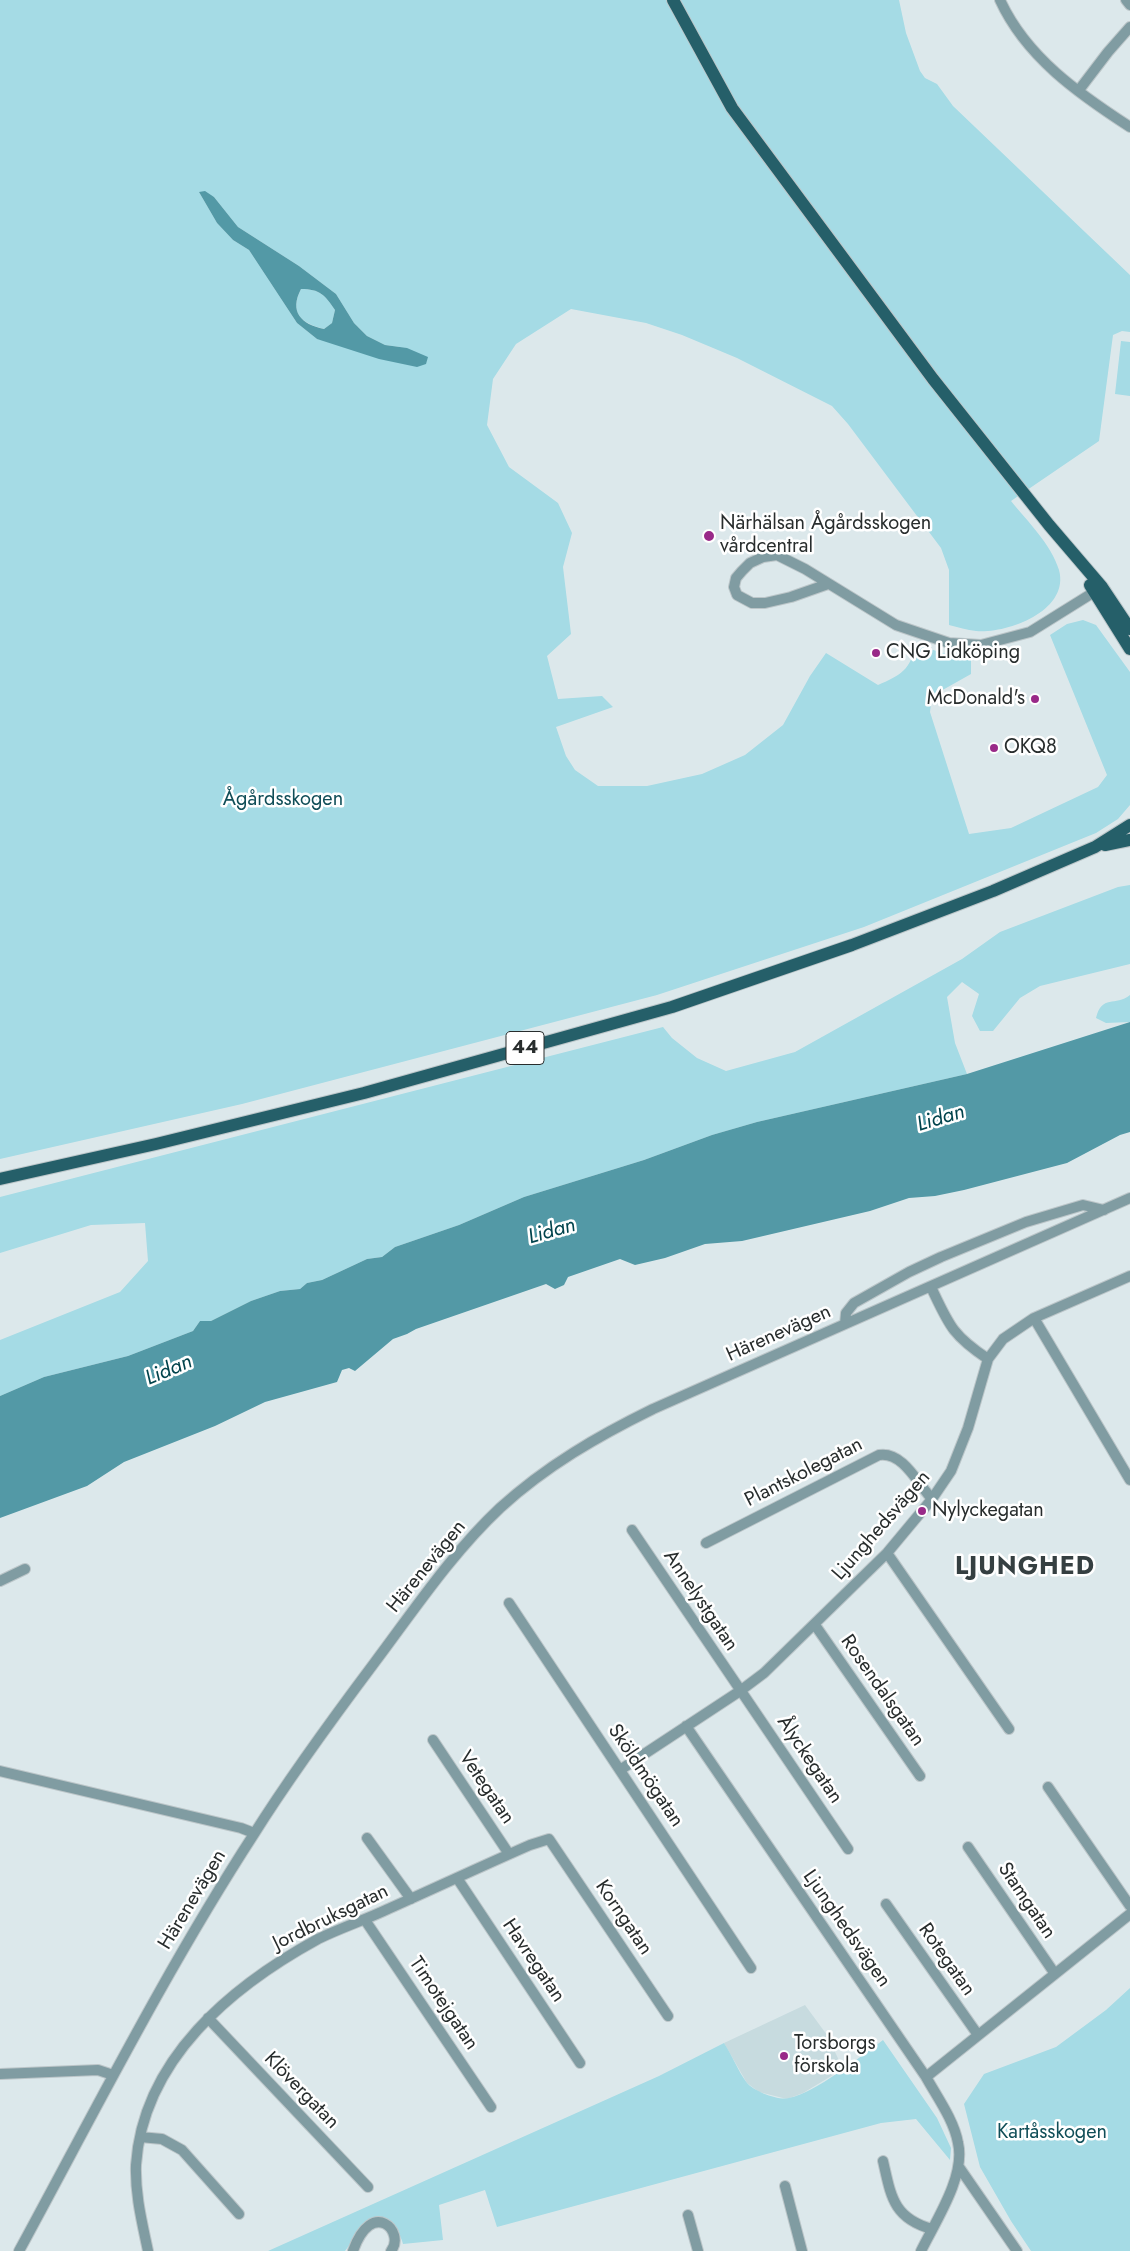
<!DOCTYPE html>
<html>
<head>
<meta charset="utf-8">
<style>
  body { margin:0 }
  canvas { display:block; background:#dce8eb }
</style>
</head>
<body>
<canvas width="1130" height="2251"></canvas>
<script>
const context = document.querySelector('canvas').getContext('2d');
context.lineJoin = 'round';
function fillPath(path, color) {
  context.fillStyle = color;
  context.fill(path, 'evenodd');
}
function trace(path, color, width, dash) {
  context.strokeStyle = color;
  context.lineWidth = width;
  context.lineCap = dash ? 'butt' : 'round';
  context.setLineDash(dash || []);
  context.stroke(path);
}
function label(font, color, halo, rows, align = 'center') {
  context.font = font + ' Jost,sans-serif';
  context.lineWidth = 5;
  context.setLineDash([]);
  context.textBaseline = 'middle';
  context.strokeStyle = halo;
  context.fillStyle = color;
  for (const [text, x, y, turn = 0] of rows) {
    context.save();
    context.translate(x, y);
    context.rotate((+turn || 0) * Math.PI / 180);
    context.textAlign = isNaN(turn) ? turn : align;
    if (halo) context.strokeText(text, 0, 0);
    context.fillText(text, 0, 0);
    context.restore();
  }
}
const built = new Path2D(`
  M 805,2005 L 827,2035 L 843,2069 L 803,2093 L 787,2099 L 759,2092 L 747,2083 L 724,2043 Z`);
const green = new Path2D(`
  M 0,0 L 899,0 L 906,33 L 920,71 L 925,78 L 937,84 L 953,106 L 1130,275 L 1130,332 L 1122,331 L 1113,335 L 1099,441 L 1011,501 C 1028,522 1051,544 1059,570 C 1070,611 1007,634 976,631 C 967,630 958,627 949,625 L 949,570 L 941,548 L 848,424 L 832,406 L 737,358 L 682,335 L 646,323 L 571,309 L 516,344 L 493,379 L 487,425 L 509,467 L 558,503 L 572,533 L 563,567 L 571,634 L 547,656 L 558,699 L 602,696 L 613,707 L 556,727 L 566,756 L 575,770 L 598,786 L 647,786 L 702,774 L 745,755 L 783,725 L 810,676 L 826,653 L 878,685 C 899,676 913,669 914,644 L 943,653 L 971,656 L 971,674 L 932,696 L 930,712 L 969,834 L 1011,828 L 1098,787 L 1107,775 L 1050,635 L 1067,624 L 1083,620 L 1096,625 L 1130,672 L 1130,805 L 1118,819 L 1096,833 L 864,927 L 657,995 L 242,1104 L 0,1159 ZM 199,192 L 214,197 L 238,227 L 299,266 L 336,294 L 354,323 L 367,336 L 385,345 L 407,348 L 317,339 L 297,323 L 249,250 L 233,240 L 217,223 Z
  M 301,289 C 320,289 325,295 335,310 L 332,323 L 324,329 C 301,323 289,313 301,289 Z
  M 1121,341 L 1130,342 L 1130,396 L 1115,394 Z
  M 1130,885 L 1130,964 L 1040,986 L 1020,998 L 993,1031 L 980,1031 L 972,1016 L 979,994 L 962,982 L 947,997 L 955,1043 L 967,1074 L 757,1122 L 712,1135 L 644,1160 L 524,1197 L 459,1225 L 395,1247 L 382,1257 L 367,1259 L 322,1280 L 307,1283 L 300,1289 L 280,1291 L 251,1301 L 211,1321 L 200,1321 L 193,1331 L 128,1356 L 44,1377 L 0,1396 L 0,1340 L 120,1292 L 148,1261 L 145,1223 L 91,1225 L 0,1253 L 0,1197 L 663,1027 L 672,1038 L 697,1058 L 726,1071 L 795,1052 L 962,959 L 1000,932 L 1118,887 Z
  M 1130,995 L 1130,1022 L 1106,1023 L 1096,1018 C 1102,994 1115,1007 1130,995 Z
  M 1130,1988 L 1130,2251 L 1031,2251 L 1011,2221 L 980,2167 L 964,2104 L 984,2074 L 1056,2047 L 1106,2010 Z
  M 883,2040 L 937,2118 L 951,2148 L 950,2160 L 916,2119 L 881,2123 L 497,2227 L 485,2190 L 439,2205 L 443,2240 L 403,2244 C 399,2227 381,2207 363,2224 C 356,2231 352,2243 345,2251 L 268,2251 L 659,2076 L 724,2043 C 732,2055 738,2071 747,2083 C 754,2091 778,2101 789,2098 C 815,2093 860,2057 883,2040 Z`);
const water = new Path2D(`
  M 205,191 L 214,197 L 238,227 L 299,266 L 336,294 L 354,323 L 367,336 L 385,345 L 407,348 L 428,357 L 426,364 L 417,367 L 379,359 L 317,339 L 297,323 L 249,250 L 233,240 L 217,223 L 199,192 ZM 301,289 C 320,289 325,295 335,310 L 332,323 L 324,329 C 301,324 289,312 301,289 Z
  M 1130,1022 L 1130,1132 L 1120,1135 L 1067,1163 L 964,1190 L 935,1196 L 909,1198 L 870,1211 L 742,1241 L 705,1244 L 665,1258 L 635,1265 L 620,1259 L 568,1277 L 564,1285 L 555,1289 L 546,1284 L 416,1329 L 407,1334 L 393,1339 L 355,1371 L 349,1368 L 342,1370 L 337,1382 L 265,1402 L 215,1426 L 124,1462 L 87,1486 L 0,1518 L 0,1396 L 44,1377 L 128,1356 L 193,1331 L 200,1321 L 211,1321 L 251,1301 L 280,1291 L 300,1289 L 307,1283 L 322,1280 L 367,1259 L 382,1257 L 395,1247 L 459,1225 L 524,1197 L 644,1160 L 712,1135 L 757,1122 L 967,1074 Z`);
const minor = new Path2D(`
  M 1000,0 C 1026,57 1079,94 1130,127
  M 1126,0 L 1130,5
  M 1079,90 L 1108,52 L 1130,27
  M 828,584 L 791,597 L 765,603 L 752,603 L 737,595 L 734,587 L 736,578 L 742,571 L 750,563 L 763,557 L 777,555 L 805,569 L 896,625 L 949,643 L 981,645 L 1030,632 L 1099,589
  M 931,1287 C 949,1325 952,1335 988,1359
  M 1034,1318 L 1130,1480
  M 845,1324 L 846,1313 L 854,1303 L 909,1272 L 941,1257 L 1026,1222 L 1083,1205 L 1104,1210
  M 632,1530 L 848,1849
  M 706,1543 L 879,1455 C 903,1451 918,1484 932,1499
  M 887,1553 L 1009,1729
  M 0,1581 L 25,1569
  M 509,1603 L 751,1968
  M 815,1625 L 920,1776
  M 686,1726 L 926,2077 C 937,2097 954,2120 958,2143 C 966,2176 935,2222 921,2251
  M 433,1740 L 509,1854
  M 620,1770 L 740,1691 L 764,1673 L 887,1553 L 932,1499 L 951,1471 L 968,1428 L 988,1359 L 1003,1339 L 1034,1318 L 1130,1276
  M 0,1771 L 241,1828 L 254,1833
  M 1048,1787 L 1130,1906
  M 367,1838 L 411,1899
  M 968,1847 L 1055,1974
  M 457,1878 L 580,2063
  M 886,1904 L 978,2035
  M 365,1920 L 491,2107
  M 208,2018 L 368,2187
  M 0,2074 L 98,2070 L 113,2075
  M 926,2077 L 1130,1914
  M 140,2137 L 162,2139 L 182,2150 L 239,2214
  M 883,2161 C 891,2196 893,2218 932,2229
  M 959,2167 L 1017,2251
  M 785,2186 L 802,2251
  M 688,2215 L 698,2251
  M 19,2251 C 95,2111 167,1968 254,1834 C 291,1775 333,1718 375,1662 C 414,1610 452,1553 500,1508 C 546,1466 598,1436 653,1409 L 1130,1198
  M 148,2251 C 142,2222 135,2195 136,2165 C 143,2059 232,1986 318,1939 C 340,1928 365,1920 388,1909 C 435,1888 482,1866 530,1845 L 549,1839 L 668,2016
  M 353,2251 C 372,2197 406,2232 391,2251`);
const major = new Path2D(`
  M 673,0 L 732,108 L 933,379 L 1049,525 L 1102,587 L 1130,629
  M 1090,585 L 1130,649
  M 1105,845 L 1130,840
  M 0,1179 L 156,1144 L 364,1093 L 672,1007 L 852,945 L 993,891 L 1095,847 L 1130,825`);
const markers = [
  [709,536,6,"#992988"],
  [876,653,5,"#992988"],
  [1035,699,5,"#992988"],
  [994,748,5,"#992988"],
  [922,1511,5,"#992988"],
  [784,2056,5,"#992988"]
];
const shields = [
  [525,1048,38]
];
const shieldNames = [
  ["44",525,1048]
];
const poiNames = [
  ["Närhälsan Ågårdsskogen",720,524],
  ["vårdcentral",720,547],
  ["CNG Lidköping",886,653],
  ["McDonald's",1025,699,"right"],
  ["OKQ8",1004,748],
  ["Nylyckegatan",932,1511],
  ["Torsborgs",794,2044],
  ["förskola",794,2067]
];
const parkNames = [
  ["Ågårdsskogen",283,800],
  ["Kartåsskogen",1052,2133]
];
const streetNames = [
  ["Härenevägen",779,1334,-24],
  ["Plantskolegatan",804,1473,-27],
  ["Ljunghedsvägen",882,1526,-49],
  ["Härenevägen",427,1567,-51],
  ["Annelystgatan",700,1601,56],
  ["Rosendalsgatan",882,1691,55],
  ["Ålyckegatan",809,1760,56],
  ["Sköldmögatan",645,1776,56],
  ["Vetegatan",486,1788,56],
  ["Härenevägen",193,1900,-59],
  ["Stamgatan",1026,1901,56],
  ["Jordbruksgatan",331,1918,-26],
  ["Korngatan",623,1918,56],
  ["Ljunghedsvägen",846,1929,55],
  ["Rotegatan",946,1960,55],
  ["Havregatan",533,1961,56],
  ["Timotejgatan",443,2004,56],
  ["Klövergatan",301,2091,46]
];
const waterNames = [
  ["Lidan",941,1119,-17],
  ["Lidan",552,1232,-16],
  ["Lidan",169,1371,-23]
];
const districtNames = [
  ["LJUNGHED",1025,1568]
];
fillPath(built, '#c7dbdf');
fillPath(green, '#a5dbe5');
fillPath(water, '#5399a6');
trace(minor, '#bcc6c9', 12);
trace(major, '#bcc6c9', 14);
trace(minor, '#809ca2', 10);
trace(major, '#255f69', 12);
for (const [x, y, r, color] of markers) {
  const dot = new Path2D();
  dot.arc(x, y, r, 0, 2 * Math.PI);
  context.fillStyle = color;
  context.fill(dot);
  trace(dot, '#fff', 2);
}
for (const [x, y, w] of shields) {
  const box = new Path2D();
  box.roundRect(x - w / 2, y - 16.5, w, 33, 4);
  context.fillStyle = '#fff';
  context.fill(box);
  trace(box, '#282d2d', 1);
}
label('bold 19px', '#282d2d', null, shieldNames);
label('20px', '#282d2d', '#fff', poiNames, 'left');
label('20px', '#104e58', '#fff', parkNames);
label('20px', '#282d2d', '#fff', streetNames);
label('italic 21px', '#00434c', '#fff', waterNames);
context.letterSpacing = '1px';
label('bold 25px', '#353f41', '#fff', districtNames);
context.letterSpacing = '0px';
</script>
</body>
</html>
